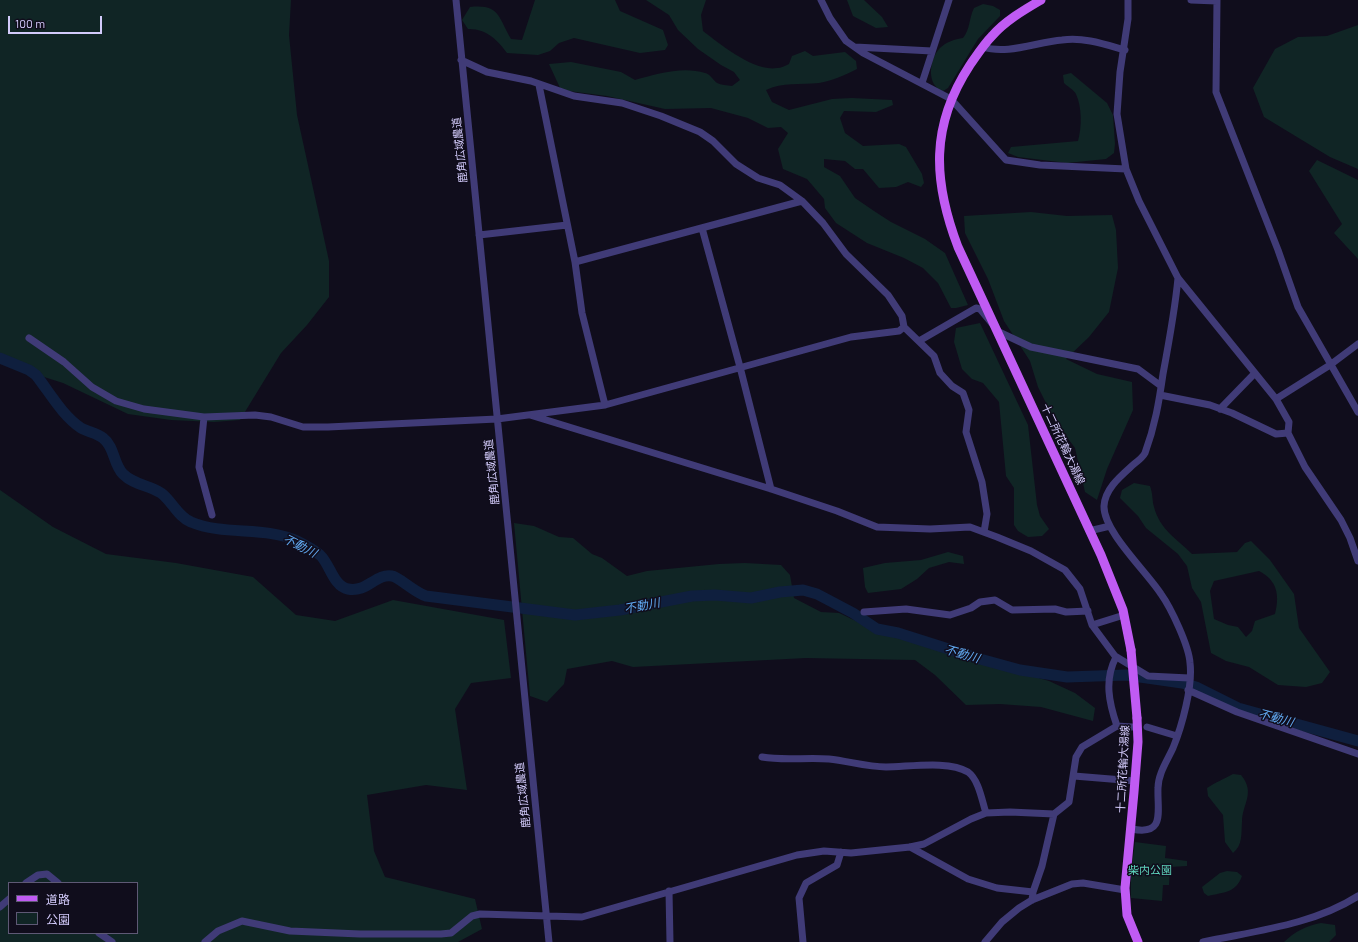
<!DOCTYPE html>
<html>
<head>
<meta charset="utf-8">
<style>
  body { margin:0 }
  #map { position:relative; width:1358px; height:942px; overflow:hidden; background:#100d1c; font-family:Barlow,"Noto Sans JP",sans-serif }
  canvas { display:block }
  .legend { position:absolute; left:8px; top:882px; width:130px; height:52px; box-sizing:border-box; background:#100d1c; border:1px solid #5e5975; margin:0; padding:5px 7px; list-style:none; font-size:12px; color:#d3cbfb }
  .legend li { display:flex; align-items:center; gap:8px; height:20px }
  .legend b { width:20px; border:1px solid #5e5975 }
  .scale { position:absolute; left:8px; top:16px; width:94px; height:18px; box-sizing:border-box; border:2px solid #d3cbfb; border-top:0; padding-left:5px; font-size:12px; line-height:14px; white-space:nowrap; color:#d3cbfb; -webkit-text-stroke:3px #100d1c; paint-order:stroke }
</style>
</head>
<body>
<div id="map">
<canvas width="1358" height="942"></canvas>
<ul class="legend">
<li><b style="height:5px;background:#c05bf3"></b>道路</li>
<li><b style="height:11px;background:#102525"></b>公園</li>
</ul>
<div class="scale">100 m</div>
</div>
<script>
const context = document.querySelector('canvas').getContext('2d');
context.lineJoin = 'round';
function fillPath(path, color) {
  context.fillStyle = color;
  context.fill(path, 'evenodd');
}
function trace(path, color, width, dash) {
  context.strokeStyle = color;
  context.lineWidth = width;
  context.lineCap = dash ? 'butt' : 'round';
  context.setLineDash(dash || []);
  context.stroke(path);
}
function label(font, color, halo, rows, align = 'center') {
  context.font = font + ' Barlow,"Noto Sans JP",sans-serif';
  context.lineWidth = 3;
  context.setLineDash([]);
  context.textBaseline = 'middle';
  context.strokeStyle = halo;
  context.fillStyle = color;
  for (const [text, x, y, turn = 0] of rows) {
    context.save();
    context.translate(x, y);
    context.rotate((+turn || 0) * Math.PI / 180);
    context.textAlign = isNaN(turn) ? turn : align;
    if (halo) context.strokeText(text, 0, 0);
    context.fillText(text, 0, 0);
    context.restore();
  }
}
const green = new Path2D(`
  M 0,0 L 291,0 L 289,35 L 297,115 L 329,261 L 329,297 L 307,325 L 281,353 L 240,420 L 214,422 L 171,420 L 128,414 L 63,383 L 0,363 Z
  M 535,0 L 615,0 L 620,11 L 663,30 L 668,45 L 665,50 L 640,53 L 574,38 L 559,43 L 550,51 L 538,55 L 507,53 C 498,40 485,28 468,29 L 462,20 L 470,7 C 500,4 498,17 511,39 L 522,40 Z
  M 646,0 L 706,0 L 701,15 L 703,31 C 720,44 754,72 777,68 C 781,68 785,66 789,64 L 792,56 L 805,51 L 813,56 L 845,52 L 856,61 L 857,69 C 845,75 832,81 819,83 C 801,85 782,82 766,90 L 772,102 L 789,110 L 832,99 L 852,98 L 892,100 L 893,105 L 876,112 L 844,111 L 840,118 L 845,133 L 863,146 L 899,144 L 906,147 L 922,174 L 924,183 L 921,187 L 908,182 L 896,187 L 879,188 L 863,169 L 855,169 L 845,161 L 824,159 L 824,167 L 840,176 L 855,198 L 874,211 L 891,222 L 925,239 L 945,253 L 968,305 L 956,308 L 951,308 L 938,283 L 923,268 L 904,258 L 867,243 L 836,223 L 825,208 L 824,199 L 807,179 L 783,169 L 778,149 L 788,133 L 781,127 L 768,128 L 748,118 L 711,108 L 665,109 L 607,96 L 561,90 L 549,64 L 571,62 L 621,72 L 635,80 C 656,74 683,66 705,73 C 710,74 713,80 717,83 C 721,85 727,85 732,86 L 740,80 L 734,72 L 721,65 L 698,49 L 678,30 L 669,15 Z
  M 847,0 L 864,0 L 882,17 L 888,27 L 876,28 L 853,16 Z
  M 983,4 L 993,6 L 1000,10 L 1000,16 L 978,39 L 948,88 L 943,91 C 926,86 929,59 940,48 C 946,42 955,39 963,38 C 970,30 969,18 974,8 Z
  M 1358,25 L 1358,169 L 1330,157 L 1264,117 L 1253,88 L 1275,49 L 1298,37 L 1327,36 Z
  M 1071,73 L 1107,103 L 1113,115 L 1115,144 L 1114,153 L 1106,159 L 1067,163 L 1018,157 L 1008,153 L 1011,147 L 1078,141 C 1082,127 1082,107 1076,94 C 1074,90 1067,86 1064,83 L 1063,75 Z
  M 1317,160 L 1358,180 L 1358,259 L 1334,233 L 1342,224 L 1309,171 Z
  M 1031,212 L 1067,216 L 1112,215 L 1116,230 L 1118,268 L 1109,312 L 1089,337 L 1066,359 L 1097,374 L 1132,382 L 1133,410 L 1107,469 L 1097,500 L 1085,492 L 1075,448 L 1055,421 L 1038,387 L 1030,361 L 1004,321 L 988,279 L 965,233 L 964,216 Z
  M 980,323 L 1028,425 L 1037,505 L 1040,516 L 1049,529 L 1042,536 L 1028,537 L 1018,531 L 1014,525 L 1014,488 L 1006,476 L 999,402 L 983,383 L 972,379 L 962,369 L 954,342 L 956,328 Z
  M 1134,483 L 1150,486 C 1153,494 1152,500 1154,507 C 1160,530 1177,539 1192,554 L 1237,552 L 1245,543 L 1251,541 L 1270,560 L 1294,594 L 1299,628 L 1330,672 L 1322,683 L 1306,687 L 1278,685 L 1249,667 L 1226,661 L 1211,653 L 1201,602 L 1192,588 L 1187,566 L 1178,554 L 1146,528 L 1138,516 L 1120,498 L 1122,490 ZM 1259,571 C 1277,580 1280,595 1275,614 L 1255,621 L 1252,631 L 1246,637 L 1238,627 L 1228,625 L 1214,619 L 1210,591 L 1214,581 Z
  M 0,490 L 53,527 L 106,554 L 176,563 L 253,577 L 296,615 L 335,621 L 393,600 L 504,620 L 511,678 L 471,683 L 455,709 L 467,790 L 426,785 L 367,795 L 374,851 L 385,877 L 475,899 L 482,929 L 458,942 L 0,942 ZM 9,883 L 137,883 L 137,933 L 9,933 Z
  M 514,523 L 534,526 L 559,537 L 573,538 L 592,554 L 602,558 L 627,576 L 647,571 L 719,564 L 745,563 L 781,565 L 790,575 L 794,598 L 821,612 L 839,613 L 873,629 L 1049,681 L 1075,693 L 1095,708 L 1093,721 L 1041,707 L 1000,704 L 966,705 L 935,675 L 915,660 L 806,658 L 633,667 L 612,661 L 567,669 L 564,684 L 547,702 L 530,696 Z
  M 948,552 L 963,556 L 964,564 L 949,562 L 929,568 L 917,579 L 901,589 L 868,593 L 865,587 L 863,568 L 885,563 L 921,560 Z
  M 1233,774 L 1241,775 C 1256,793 1242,804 1242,822 C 1241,834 1243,845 1233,853 L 1225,842 L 1223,815 L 1208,796 L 1207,788 C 1216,782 1224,779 1233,774 Z
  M 1135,842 L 1166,846 L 1165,858 L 1187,861 L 1187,866 L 1170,867 L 1169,885 L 1163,885 L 1162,901 L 1131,898 L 1131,874 Z
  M 1227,871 L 1237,872 L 1242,876 C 1236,893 1224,892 1208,896 L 1204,893 L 1202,887 L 1220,873 Z
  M 1321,923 L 1335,925 L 1336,935 L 1329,942 L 1284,942 C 1294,932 1308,925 1321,923 Z`);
const river = new Path2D(`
  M 0,358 L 29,370 L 36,375 C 50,393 62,415 81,428 C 88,432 97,433 103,438 C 115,447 113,464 123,474 C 134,485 149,485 161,493 C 172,501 178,517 191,522 C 224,536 266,526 297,541 C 305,545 313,549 320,555 C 330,564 333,586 348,589 C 367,593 376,573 392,576 C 399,577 414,592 426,596 L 575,615 L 620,610 L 692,596 L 715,595 L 751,598 L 780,592 L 803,590 L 817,594 L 853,613 L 877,629 L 898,633 L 980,659 L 1020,670 L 1067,677 L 1126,675 L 1182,683 L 1196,687 L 1238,708 L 1358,741`);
const minor = new Path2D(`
  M 456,0 L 549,942
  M 821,0 L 830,18 L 846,41 L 863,53 L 951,99 L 1006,160 L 1040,165 L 1126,169
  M 1128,0 L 1128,19 L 1120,72 L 1117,114 L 1126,169 L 1139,201 L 1178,278 L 1276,399 L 1289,422 L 1288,433 L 1305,467 L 1341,520 L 1350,538 L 1358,561
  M 1191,0 L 1217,1
  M 1217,0 L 1216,92 L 1278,250 L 1298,307 L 1358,412
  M 855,47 L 932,51
  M 983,47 C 1007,55 1037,42 1062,40 C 1084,37 1104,44 1125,50
  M 461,60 L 487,72 L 531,81 L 574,96 L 622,103 L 661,116 L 700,132 L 713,141 L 736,164 L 758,178 L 780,185 L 802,201 L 823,223 L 846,254 L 888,295 L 902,316 L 904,327 L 934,356 L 940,373 L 952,386 L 963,393 L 969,410 L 966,432 L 982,482 L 987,514 L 984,532
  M 922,83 L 949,0
  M 539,85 L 575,262 L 582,313 L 605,405
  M 702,228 L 740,367 L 771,489
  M 479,235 L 567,225
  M 575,262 L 802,201
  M 29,338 L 64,362 L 92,387 L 116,401 L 144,409 L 204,417 L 255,415 L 271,417 L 303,427 L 328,427 L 497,419 L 605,405 L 851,337 L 899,331 L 904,327
  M 919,341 L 976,308 L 980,309 L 999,332 L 1031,347 L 1138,369 L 1161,386
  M 1160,395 L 1210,405 L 1232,413 L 1276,434 L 1288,433
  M 1276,399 L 1330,365 L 1358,344
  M 1220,409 L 1255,373
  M 530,415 L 771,489 L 837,511 L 877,527 L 930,529 L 970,527 L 997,537 L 1031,551 L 1065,570 L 1080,589 L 1092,625 L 1115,656 L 1148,676 L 1189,678
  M 204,417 L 199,467 L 212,515
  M 1089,531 L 1110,526
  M 864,612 L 906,609 L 950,615 L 971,608 L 980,602 L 995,600 L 1012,610 L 1055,609 L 1066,612 L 1088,611
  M 1092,625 L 1124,615
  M 1116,657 C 1104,680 1109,703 1117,726
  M 1188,690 L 1237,712 L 1358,754
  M 1147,727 L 1177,736
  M 762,757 C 785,761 806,757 829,759 C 848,761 867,767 886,767 C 908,767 949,760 968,772 C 979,780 982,801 986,813
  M 1074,776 L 1135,781
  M 1132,829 C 1166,836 1157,811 1158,788 C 1158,774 1167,761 1173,748 C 1182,726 1193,686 1190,663 C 1189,646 1171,608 1161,594 C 1147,572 1103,531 1104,506 C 1105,488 1122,475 1134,464 C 1138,461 1143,457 1145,453 C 1155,426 1159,402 1163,374 C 1169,342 1175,310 1178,278
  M 910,847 L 968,879 L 997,888 L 1033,892
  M 26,883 L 38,875 L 47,874 L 58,883
  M 669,891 L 670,942
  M 1032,900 L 1033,892 L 1042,866 L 1054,814 L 1069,802 L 1076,757 L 1082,747 L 1117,726 L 1132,727
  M 0,907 L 9,899
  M 99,933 L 112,942
  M 205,942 L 218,931 L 242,921 L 290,931 L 360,934 L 441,934 L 451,933 L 472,916 L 480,914 L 582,917 L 797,855 L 824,851 L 851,853 L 910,847 L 924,844 L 971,819 L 986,813 L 1010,812 L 1054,814
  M 803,942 L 799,898 L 806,883 L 837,865 L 841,852
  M 985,942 L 1002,922 L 1019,908 L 1032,900 L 1072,884 L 1083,883 L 1125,890
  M 1203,942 C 1254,931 1313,925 1358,896`);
const major = new Path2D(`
  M 1041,0 C 1024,10 1005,21 992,36 C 984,44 977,55 970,65 C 930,126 933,181 958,247 L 1101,555 L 1123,610 L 1131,650
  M 1137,718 L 1138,742 L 1134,792 L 1125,888 L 1127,915 L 1138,942`);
const majorBridge = new Path2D(`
  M 1131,650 L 1137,718`);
const streetNames = [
  ["鹿角広域農道",460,150,-96],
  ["十二所花輪大湯線",1063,444,65],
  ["鹿角広域農道",492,472,-96],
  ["十二所花輪大湯線",1123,769,-87],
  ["鹿角広域農道",523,795,-96]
];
const parkNames = [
  ["柴内公園",1150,870]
];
const waterNames = [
  ["不動川",300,546,27],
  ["不動川",642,606,-11],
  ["不動川",962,654,16],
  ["不動川",1276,718,15]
];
fillPath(green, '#102525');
trace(river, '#0f1f3e', 11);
trace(minor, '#403b77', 7);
trace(major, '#c05bf3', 9);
trace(majorBridge, '#c05bf3', 9);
label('11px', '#d3cbfb', '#100d1c', streetNames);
label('11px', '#5ed4bb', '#100d1c', parkNames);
label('italic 12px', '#61aaf3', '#100d1c', waterNames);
</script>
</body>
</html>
